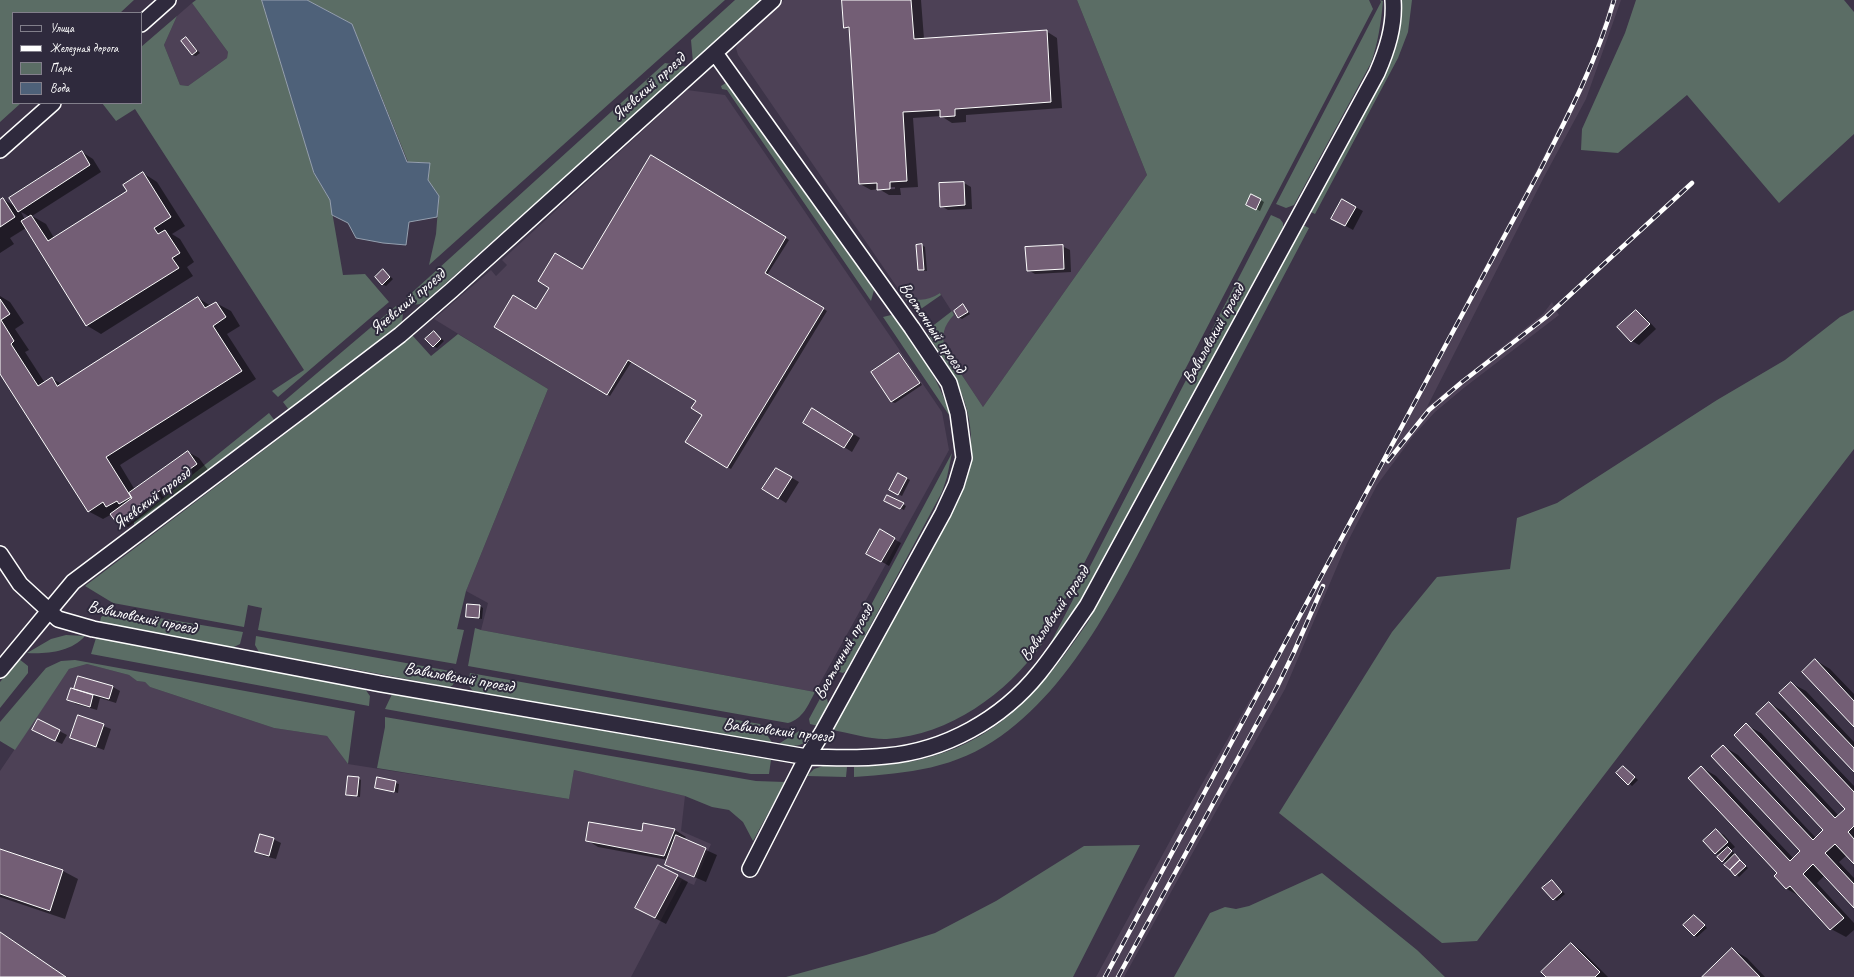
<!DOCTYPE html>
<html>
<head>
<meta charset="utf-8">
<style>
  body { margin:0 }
  #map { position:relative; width:1854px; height:977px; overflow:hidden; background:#3d3448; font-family:Caveat,sans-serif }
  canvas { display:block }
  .legend { position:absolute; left:12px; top:12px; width:130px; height:92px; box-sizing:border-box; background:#2f2a3d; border:1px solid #827f8b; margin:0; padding:5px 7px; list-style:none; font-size:12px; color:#fff }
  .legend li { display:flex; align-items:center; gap:8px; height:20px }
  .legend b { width:20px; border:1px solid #827f8b }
</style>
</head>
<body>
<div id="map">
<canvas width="1854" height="977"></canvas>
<ul class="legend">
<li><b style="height:5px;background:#2f2a3d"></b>Улица</li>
<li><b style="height:5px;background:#fff"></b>Железная дорога</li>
<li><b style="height:11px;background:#5b6d65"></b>Парк</li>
<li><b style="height:11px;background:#4e6179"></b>Вода</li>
</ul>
</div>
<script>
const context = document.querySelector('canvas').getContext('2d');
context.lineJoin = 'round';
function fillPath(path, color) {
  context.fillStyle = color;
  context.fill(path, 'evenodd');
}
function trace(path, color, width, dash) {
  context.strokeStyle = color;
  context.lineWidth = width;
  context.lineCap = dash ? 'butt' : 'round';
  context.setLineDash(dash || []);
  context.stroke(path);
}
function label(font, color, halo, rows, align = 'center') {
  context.font = font + ' Caveat,sans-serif';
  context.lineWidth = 4;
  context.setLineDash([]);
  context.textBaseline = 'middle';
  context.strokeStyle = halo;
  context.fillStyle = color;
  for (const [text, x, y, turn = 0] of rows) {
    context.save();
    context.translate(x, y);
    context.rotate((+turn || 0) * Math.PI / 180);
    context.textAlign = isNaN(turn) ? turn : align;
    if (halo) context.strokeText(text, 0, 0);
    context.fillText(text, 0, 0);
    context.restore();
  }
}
const built = new Path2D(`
  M 784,0 L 1077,0 L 1147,175 L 983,407 L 946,351 L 942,341 L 943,331 L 947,322 L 954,315 L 940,293 L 932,298 L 922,301 L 911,299 L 901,293 L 738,55 L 736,48 L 740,40 Z
  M 1611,0 L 1621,0 L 1586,99 L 1544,177 L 1427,407 L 1543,314 L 1552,302 L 1555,309 L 1559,315 L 1465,387 L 1435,412 L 1414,435 L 1377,485 L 1347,543 L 1285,689 L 1202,836 L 1124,977 L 1096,977 L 1182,819 L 1296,619 L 1536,171 L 1575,95 L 1593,55 Z
  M 192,3 L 228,52 L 227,58 L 188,86 L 180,85 L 164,45 L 177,16 Z
  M 687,90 L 725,95 L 942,412 L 949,450 L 815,692 L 481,630 L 488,603 L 466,591 L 548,389 L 434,319 L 491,270 L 496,276 L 507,265 L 502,260 Z
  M 87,664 L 129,675 L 137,681 L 145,682 L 150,687 L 274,728 L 327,736 L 348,764 L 569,799 L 574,770 L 685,796 L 681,831 L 711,844 L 694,885 L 682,880 L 631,977 L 0,977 L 0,771 L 69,669 Z`);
const green = new Path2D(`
  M 0,0 L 134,0 L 120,13 L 13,13 L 13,103 L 21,103 L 0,122 Z
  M 196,0 L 262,0 L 314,173 L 330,200 L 343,275 L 365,274 L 389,302 L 278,397 L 272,391 L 304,370 L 135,109 L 116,121 L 102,103 L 141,103 L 141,47 L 177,16 L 164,45 L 180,85 L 188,86 L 227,58 L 228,52 L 192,3 Z
  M 307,0 L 725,0 L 429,265 L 436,234 L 439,196 L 428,180 L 430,163 L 408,162 L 352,24 Z
  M 735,0 L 763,0 L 693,63 L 691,40 Z
  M 1077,0 L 1369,0 L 1373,9 L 1042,644 C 1006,694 950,735 887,739 C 873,740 848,733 833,730 L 966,483 C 967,472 970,460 971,449 C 973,406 954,372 930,338 L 928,333 L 930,328 L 952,311 L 954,315 C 943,326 941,336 946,351 L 983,407 L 1147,175 Z
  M 1380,0 L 1383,1 C 1381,23 1378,43 1371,63 L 1294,205 L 1286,208 L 1276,204 L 1381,2 Z
  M 1401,0 L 1412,0 L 1408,32 L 1398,58 L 1315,214 L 1309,211 L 1392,56 L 1399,30 Z
  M 1636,0 L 1844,0 L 1854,12 L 1854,134 L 1779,203 L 1687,95 L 1618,153 L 1581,150 L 1582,129 L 1625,33 Z
  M 665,63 L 688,67 L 428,299 C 419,306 414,307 406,298 Z
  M 726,83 L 874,290 L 871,301 L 727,90 L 722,89 L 721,86 Z
  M 1271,215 L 1280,219 L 1283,223 L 1283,227 L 1081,602 L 1047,650 Z
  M 1303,225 L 1309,228 C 1265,311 1221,395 1177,479 C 1131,565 1083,678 1001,736 C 955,769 909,773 854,777 L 854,767 C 879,766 905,764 930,757 C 1004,737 1046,683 1088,622 Z
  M 901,293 C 915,302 926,302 940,293 L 941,295 L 918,311 L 913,309 Z
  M 396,306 L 403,314 L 402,322 L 289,410 L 283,402 Z
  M 1854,310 L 1854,449 L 1477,941 L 1442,943 L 1279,813 L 1392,632 L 1437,577 L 1510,569 L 1517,518 L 1557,503 L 1717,400 L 1785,360 L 1840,317 Z
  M 891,315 L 895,317 C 917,349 940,379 951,418 L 883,317 Z
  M 458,334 L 548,389 L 466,591 L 457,629 L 464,630 L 456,664 L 258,630 L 262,608 L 248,605 L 244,627 L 113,603 L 85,586 L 318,409 L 412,335 L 431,356 Z
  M 269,413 L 275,421 L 134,525 L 134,522 Z
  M 952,453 L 947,477 L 942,492 L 846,671 L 843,673 L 836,671 Z
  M 112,610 L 243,632 L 240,644 L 232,648 L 100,622 L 101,617 Z
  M 475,628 L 481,630 L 815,692 C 808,705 803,719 788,723 L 468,666 Z
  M 66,635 L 85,636 C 71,652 47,654 27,653 L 51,639 Z
  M 256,636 L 456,672 L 453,685 L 450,687 L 259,652 L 255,645 Z
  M 96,638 L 365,689 L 370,696 L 369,706 L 91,654 Z
  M 19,659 L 28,666 L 28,673 L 0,708 L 0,682 Z
  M 75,660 L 355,711 L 348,764 L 327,736 L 274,728 L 150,687 L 145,682 L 137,681 L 129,675 L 87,664 L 69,669 L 15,750 L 0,741 L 0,722 L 46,668 L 61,661 Z
  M 470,673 L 760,724 L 773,744 L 477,693 L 472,690 L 468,684 Z
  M 823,693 C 834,704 824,715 818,726 L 810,724 L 809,719 Z
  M 392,694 L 771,760 L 769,774 L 751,774 L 385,709 Z
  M 385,717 L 756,781 L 785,782 L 753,841 L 743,822 L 729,810 L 712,807 L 685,796 L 574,770 L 569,799 L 377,768 L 385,727 Z
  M 799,731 L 812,734 C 805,747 794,747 780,745 L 780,743 Z
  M 823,766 L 847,767 L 846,777 L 807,776 L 814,769 Z
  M 1140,845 L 1073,977 L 786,977 L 866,955 L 935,933 L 996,901 L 1084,846 Z
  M 1322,873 L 1417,950 L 1445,977 L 1174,977 L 1210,913 L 1225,907 L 1236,909 L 1249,906 Z`);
const water = new Path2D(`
  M 262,0 L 307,0 L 352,24 L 407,162 L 430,163 L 428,180 L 439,196 L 437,217 L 409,222 L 406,245 L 383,243 L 356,238 L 348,223 L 332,215 L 330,200 L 314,173 Z`);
const shadow = new Path2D(`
  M 843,0 L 921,0 L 924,39 L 1046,31 L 1057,38 L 1062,108 L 966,115 L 966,122 L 952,123 L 941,116 L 913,118 L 918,187 L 900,188 L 901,195 L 889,195 L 879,189 L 871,190 L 860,184 L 850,30 L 845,27 ZM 895,187 L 895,189 L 882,190 L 882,188 Z
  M 186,38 L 200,53 L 196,56 L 192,55 Z
  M 82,152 L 93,159 L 101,172 L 32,216 L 46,224 L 54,238 L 128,192 L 143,173 L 157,182 L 185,226 L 172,234 L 180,239 L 194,262 L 187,267 L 193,276 L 101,334 L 86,325 L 26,228 L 10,238 L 14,244 L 0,253 L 0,201 L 3,199 L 16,207 ZM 21,212 L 25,214 L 29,217 L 25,220 Z
  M 652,157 L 789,240 L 767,275 L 827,311 L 731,469 L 686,442 L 703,414 L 697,400 L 632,361 L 610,396 L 495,327 L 536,310 L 582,270 Z
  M 964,183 L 971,187 L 972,209 L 948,210 L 941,206 Z
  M 1252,195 L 1264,202 L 1260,211 L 1247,204 Z
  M 1342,200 L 1363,211 L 1353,230 L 1332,218 Z
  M 922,245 L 925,247 L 927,271 L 919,270 L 917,246 Z
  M 1062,246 L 1070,250 L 1071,272 L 1035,274 L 1028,270 Z
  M 383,270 L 393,279 L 386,286 L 382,284 Z
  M 0,296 L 10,302 L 24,323 L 15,329 L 29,350 L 25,352 L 45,383 L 52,379 L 62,384 L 198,298 L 211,306 L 216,303 L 231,311 L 240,326 L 227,334 L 256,379 L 120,465 L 135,490 L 188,452 L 199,458 L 208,470 L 128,527 L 117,521 L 112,514 L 103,519 L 88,511 L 0,372 ZM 127,494 L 132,496 L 132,499 L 127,495 Z
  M 963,306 L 970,314 L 962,319 L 959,317 Z
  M 1636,311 L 1643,315 L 1656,329 L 1639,345 L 1632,341 Z
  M 434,332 L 444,341 L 437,348 L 433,346 Z
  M 899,354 L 902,356 L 922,385 L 895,403 L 892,402 L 872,373 Z
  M 819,413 L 860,438 L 852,452 L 804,422 Z
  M 777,469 L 799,482 L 786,503 L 764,489 Z
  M 899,474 L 910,480 L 902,496 L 890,490 Z
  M 888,496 L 906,506 L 904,510 L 885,500 Z
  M 880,531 L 901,543 L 889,566 L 867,553 Z
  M 480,606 L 483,608 L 482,619 L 467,616 Z
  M 1815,660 L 1830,669 L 1854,694 L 1854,726 Z
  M 78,677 L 113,687 L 120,691 L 116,703 L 100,698 L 97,710 L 76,704 L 69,700 L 74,691 Z
  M 1791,683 L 1806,691 L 1854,742 L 1854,771 Z
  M 1769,703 L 1784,712 L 1854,786 L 1854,862 L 1847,855 L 1839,862 L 1854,878 L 1854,907 L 1824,876 L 1817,883 L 1854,923 L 1854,930 L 1846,937 L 1831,929 L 1801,897 L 1787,889 L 1775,876 L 1778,873 L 1701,767 L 1716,776 L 1794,859 L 1802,851 L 1723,746 L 1738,755 L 1816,838 L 1824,830 L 1746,725 L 1761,733 L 1839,816 L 1847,809 Z
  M 78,716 L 111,729 L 104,750 L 71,738 Z
  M 38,720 L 67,735 L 62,744 L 40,734 Z
  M 1624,768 L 1638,780 L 1632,786 L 1618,773 Z
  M 358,778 L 361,780 L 360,797 L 347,794 Z
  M 378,779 L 399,784 L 398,793 L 376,787 Z
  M 644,824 L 675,830 L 686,837 L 684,840 L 717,855 L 706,882 L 666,865 L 668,860 L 598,847 L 587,840 L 643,832 Z
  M 1716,831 L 1724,835 L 1735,847 L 1731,850 L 1735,854 L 1733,855 L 1748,868 L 1739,877 L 1705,841 Z
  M 273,839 L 281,843 L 276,859 L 264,856 L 257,851 Z
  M 0,850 L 63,871 L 78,879 L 65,919 L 0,897 Z
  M 677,876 L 688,882 L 666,924 L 647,914 Z
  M 1552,881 L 1565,894 L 1557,901 L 1554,899 Z
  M 1695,916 L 1707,928 L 1697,937 L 1694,935 Z
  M 0,933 L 8,937 L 66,977 L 0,977 Z
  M 1571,944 L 1582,951 L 1608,977 L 1547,977 Z
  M 1732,949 L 1747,958 L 1765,977 L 1703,977 Z`);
const building = new Path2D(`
  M 842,0 L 911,0 L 914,39 L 1047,30 L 1051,102 L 955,109 L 955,116 L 940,117 L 940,110 L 903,112 L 907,181 L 890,182 L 890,189 L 877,190 L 877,183 L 859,184 L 849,27 L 844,28 Z
  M 186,37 L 197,51 L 192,55 L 181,41 Z
  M 82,151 L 90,165 L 18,212 L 9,198 Z
  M 651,155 L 786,237 L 765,273 L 824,308 L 727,468 L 685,442 L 702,415 L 691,408 L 696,401 L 628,360 L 607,395 L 494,327 L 513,295 L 536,309 L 549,288 L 538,281 L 555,253 L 582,269 Z
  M 143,172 L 171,217 L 154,228 L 158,234 L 165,230 L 180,253 L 172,258 L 179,268 L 86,326 L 21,221 L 31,215 L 48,241 L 127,191 L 123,185 Z
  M 964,182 L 965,205 L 940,207 L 939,183 Z
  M 1251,194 L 1261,199 L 1256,210 L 1246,205 Z
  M 3,198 L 15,217 L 0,227 L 0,200 Z
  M 1342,199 L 1356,207 L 1345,226 L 1331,219 Z
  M 922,244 L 924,270 L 918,270 L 916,245 Z
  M 1063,245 L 1064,269 L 1027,271 L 1025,247 Z
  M 383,269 L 390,277 L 382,285 L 375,277 Z
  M 198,297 L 205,308 L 216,302 L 226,317 L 213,326 L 242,371 L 106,457 L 131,497 L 119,504 L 117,501 L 106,507 L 103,502 L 88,512 L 0,374 L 0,299 L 10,314 L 1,320 L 14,341 L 11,344 L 38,386 L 52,377 L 57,386 Z
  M 963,304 L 968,312 L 958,318 L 954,311 Z
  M 1636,310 L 1650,324 L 1631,342 L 1617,327 Z
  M 434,331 L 441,339 L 433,347 L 425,339 Z
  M 899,353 L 920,383 L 891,402 L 871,372 Z
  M 812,408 L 853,434 L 844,448 L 803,423 Z
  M 188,451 L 197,464 L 116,522 L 110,514 L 132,498 L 129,493 Z
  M 776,468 L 792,477 L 778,499 L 762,489 Z
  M 898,473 L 907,478 L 898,495 L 889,490 Z
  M 887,495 L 904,503 L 900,509 L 884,501 Z
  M 880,529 L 895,538 L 881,562 L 866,554 Z
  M 467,604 L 480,605 L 479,618 L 466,617 Z
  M 1815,659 L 1854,701 L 1854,727 L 1802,672 Z
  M 78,676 L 113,686 L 109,699 L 74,689 Z
  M 1791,682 L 1854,748 L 1854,772 L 1779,693 Z
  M 71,688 L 93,695 L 90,707 L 67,700 Z
  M 1769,702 L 1854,792 L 1854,826 L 1848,832 L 1854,839 L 1854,864 L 1835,844 L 1825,853 L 1854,884 L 1854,908 L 1813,864 L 1803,874 L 1844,918 L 1830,930 L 1790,886 L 1786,889 L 1774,876 L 1777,873 L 1688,778 L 1701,766 L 1790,861 L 1800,851 L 1711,756 L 1723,745 L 1813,840 L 1823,830 L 1734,735 L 1746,723 L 1835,818 L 1845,809 L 1756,714 Z
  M 78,715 L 104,724 L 96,747 L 70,738 Z
  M 38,719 L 60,730 L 55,741 L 32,730 Z
  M 1623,766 L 1635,777 L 1628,785 L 1616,773 Z
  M 348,776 L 359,777 L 357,796 L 346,795 Z
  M 377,777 L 396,781 L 394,792 L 375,788 Z
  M 589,822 L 642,831 L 643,823 L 675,829 L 664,856 L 586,841 Z
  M 1716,829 L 1728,842 L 1715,854 L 1703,841 Z
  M 260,834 L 274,838 L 269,856 L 255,852 Z
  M 676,835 L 706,848 L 694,877 L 665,865 Z
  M 1728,847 L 1732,851 L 1722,862 L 1717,857 Z
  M 0,849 L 63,870 L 50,911 L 0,894 Z
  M 1735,854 L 1740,860 L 1730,870 L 1724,865 Z
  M 1740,860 L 1746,866 L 1735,876 L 1730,870 Z
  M 658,865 L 678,875 L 655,918 L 635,908 Z
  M 1552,880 L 1562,892 L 1553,900 L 1542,888 Z
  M 1694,915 L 1705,925 L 1694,936 L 1683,925 Z
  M 0,932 L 66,977 L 0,977 Z
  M 1571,943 L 1600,972 L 1595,977 L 1546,977 L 1541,972 Z
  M 1732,948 L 1760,977 L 1702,977 Z`);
const minor = new Path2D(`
  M 141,24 L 168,0
  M 715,53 L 912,328 L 949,383 L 958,413 L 964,458 L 956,485 L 943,513 L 822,733 L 807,757 L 750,869
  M 0,150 L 53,103
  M 0,554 L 20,584 L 58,619 L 93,629 L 381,684 L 807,757 C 834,758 860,759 886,756 C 945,751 1002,719 1039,673 C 1056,652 1071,629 1087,606 L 1377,73 C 1387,50 1395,26 1393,0
  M 0,670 L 73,582 L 307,406 L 400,335 L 452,290 L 773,0`);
const rail = new Path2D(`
  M 1388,461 L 1429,410 L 1462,382 L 1546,317 L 1692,183
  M 1105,977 L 1539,172 C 1568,116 1597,61 1614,0
  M 1118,977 L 1277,687 L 1294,652 L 1323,586`);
const streetNames = [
  ["Ячевский проезд",649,87,-42],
  ["Ячевский проезд",408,302,-40],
  ["Восточный проезд",932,328,56],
  ["Вавиловский проезд",1214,334,-61],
  ["Ячевский проезд",152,499,-37],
  ["Вавиловский проезд",1055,614,-56],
  ["Вавиловский проезд",142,618,12],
  ["Восточный проезд",844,652,-61],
  ["Вавиловский проезд",459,678,10],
  ["Вавиловский проезд",778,731,7]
];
fillPath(built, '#4d4156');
fillPath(green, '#5b6d65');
fillPath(water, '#4e6179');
trace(water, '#95a0af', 1);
fillPath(shadow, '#0007');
fillPath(building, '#735e75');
trace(building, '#fff', 1);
trace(minor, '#fff', 18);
trace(minor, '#2f2a3d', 15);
trace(rail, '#fff', 4.5);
trace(rail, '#2f2a3d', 3, [9]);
label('17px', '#fff', '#2f2a3d', streetNames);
</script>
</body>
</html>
